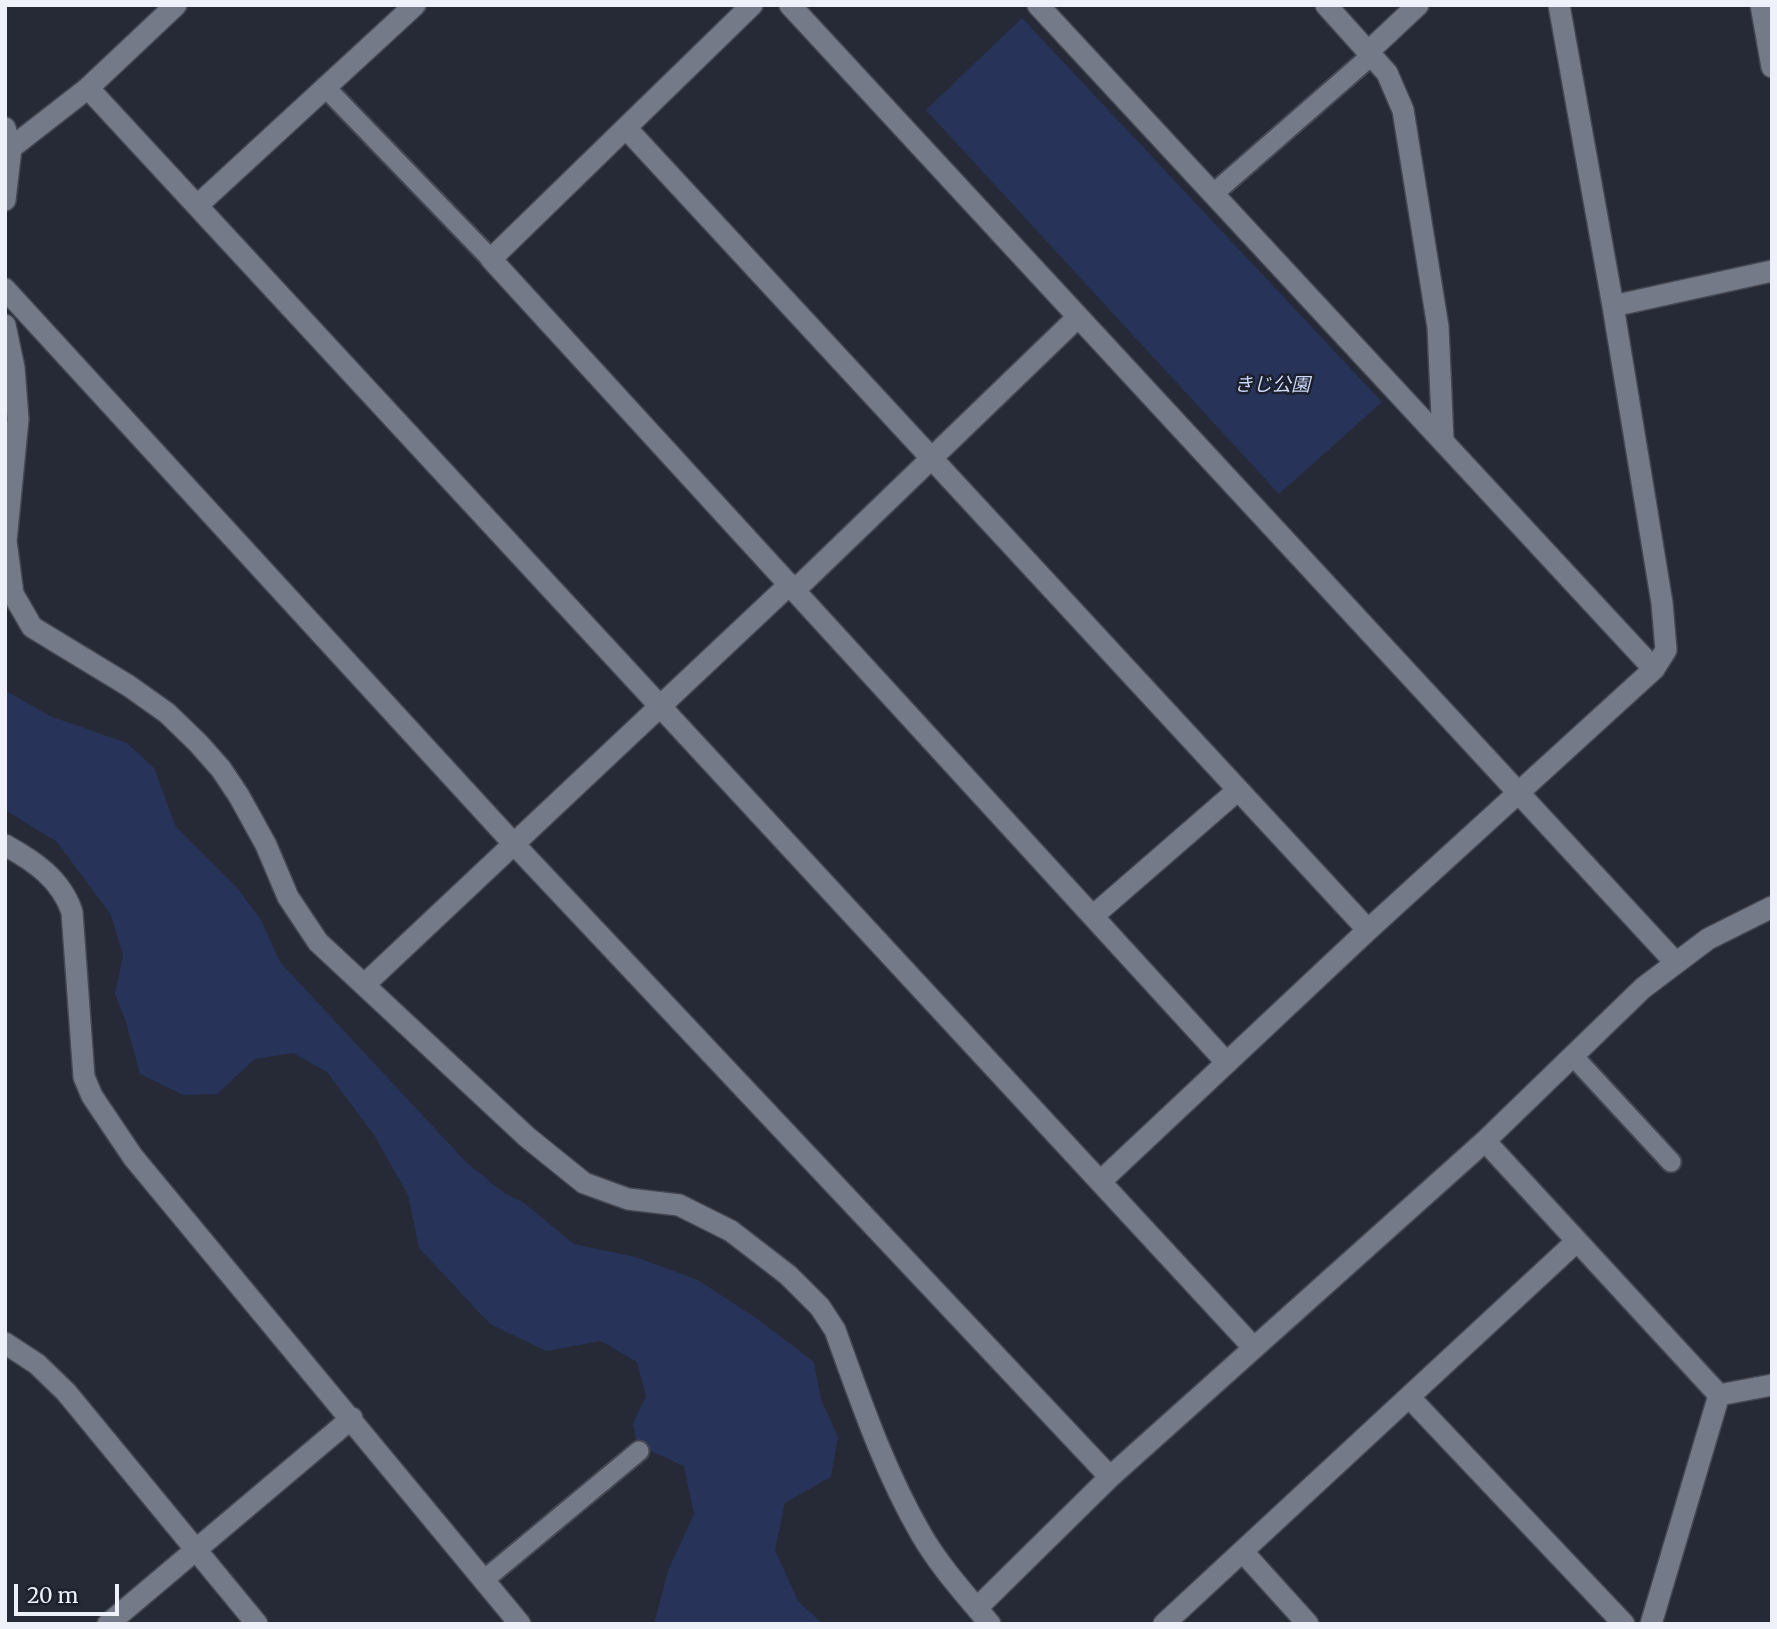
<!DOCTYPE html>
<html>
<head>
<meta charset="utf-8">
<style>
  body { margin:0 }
  #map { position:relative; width:1777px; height:1629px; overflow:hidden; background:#262a36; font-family:Merriweather,serif }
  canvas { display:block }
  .frame { position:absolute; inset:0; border:7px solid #eef1f9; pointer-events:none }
  .scale { position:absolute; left:14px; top:1584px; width:105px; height:32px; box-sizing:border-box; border:4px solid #eef1f9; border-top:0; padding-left:9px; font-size:21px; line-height:24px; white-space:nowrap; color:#eef1f9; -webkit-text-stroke:5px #1c202c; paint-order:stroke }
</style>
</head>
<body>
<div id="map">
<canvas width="1777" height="1629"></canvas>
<div class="frame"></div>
<div class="scale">20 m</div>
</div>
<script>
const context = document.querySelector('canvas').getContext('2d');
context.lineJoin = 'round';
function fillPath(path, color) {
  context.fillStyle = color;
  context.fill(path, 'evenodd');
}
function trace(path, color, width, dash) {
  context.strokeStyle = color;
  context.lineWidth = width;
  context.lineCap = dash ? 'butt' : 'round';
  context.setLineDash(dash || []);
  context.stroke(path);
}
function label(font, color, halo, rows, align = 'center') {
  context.font = font + ' Merriweather,"Noto Sans JP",serif';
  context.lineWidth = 5;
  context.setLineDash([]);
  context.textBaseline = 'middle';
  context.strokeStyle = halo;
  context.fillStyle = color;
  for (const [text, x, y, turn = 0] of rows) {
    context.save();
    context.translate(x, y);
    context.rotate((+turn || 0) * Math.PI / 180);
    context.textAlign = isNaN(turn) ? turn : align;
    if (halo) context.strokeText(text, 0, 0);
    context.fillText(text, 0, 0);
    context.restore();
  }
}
const green = new Path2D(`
  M 1022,18 L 1382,402 L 1279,494 L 926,110 Z
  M 5,686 L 8,692 L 50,716 L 127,743 L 154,768 L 176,827 L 238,889 L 261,920 L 280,962 L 466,1162 L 504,1193 L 524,1203 L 574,1244 L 635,1257 L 698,1280 L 759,1320 L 814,1362 L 821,1399 L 838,1437 L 831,1477 L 785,1503 L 775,1550 L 798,1601 L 823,1624 L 654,1624 L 668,1571 L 694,1514 L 684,1466 L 637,1445 L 633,1423 L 646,1396 L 637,1362 L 601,1341 L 546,1351 L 490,1324 L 419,1248 L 408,1195 L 374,1135 L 327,1072 L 293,1053 L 255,1059 L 217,1094 L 183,1095 L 140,1074 L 125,1019 L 115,994 L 123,955 L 111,915 L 57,842 L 5,810 Z`);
const service = new Path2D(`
  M 325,87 L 491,259
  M 1213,194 L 1372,55
  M 1573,1056 L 1671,1162
  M 484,1580 L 639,1451`);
const minor = new Path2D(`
  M 752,5 L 491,259 L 1227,1063
  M 790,5 L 1675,962
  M 1038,5 L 1654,669
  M 1326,5 L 1387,73 L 1403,110 L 1438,327 L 1443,440
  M 1369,51 L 1418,5
  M 88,88 L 1254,1348
  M 5,128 L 11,148 L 5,200
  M 626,128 L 1368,930
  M 11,148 L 88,88 L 176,5
  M 199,204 L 415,5
  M 5,289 L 513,843 L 1110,1477
  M 1613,306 L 1772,271
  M 5,325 L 14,368 L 18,419 L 6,541 L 13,594 L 32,627 L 129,686 L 167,713 L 198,743 L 221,769 L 239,796 L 266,845 L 288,897 L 318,942 L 527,1137 L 584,1183 L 628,1199 L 679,1205 L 731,1231 L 788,1275 L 820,1307 L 835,1330 C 860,1399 884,1470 921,1534 C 940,1567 966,1595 990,1624
  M 795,590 L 1078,317
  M 5,845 C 34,861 61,879 72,912 L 84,1077 L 92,1096 L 133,1157 L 520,1624
  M 1093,916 L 1238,790
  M 364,985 L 790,584
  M 1485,1141 L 1719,1395
  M 1102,1180 L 1368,930 L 1654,669 L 1666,650 L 1662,603 L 1613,306 L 1559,5
  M 1719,1395 L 1772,1385
  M 1410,1398 L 1624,1624
  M 1243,1552 L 1308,1624
  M 977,1608 L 1110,1477 L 1485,1141 L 1643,988 L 1708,939 L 1772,907
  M 108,1624 L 352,1418
  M 1164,1624 L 1577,1241
  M 1651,1624 L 1719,1395`);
const tertiary = new Path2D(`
  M 1761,5 L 1772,67
  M 5,1343 L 37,1364 L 66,1392 L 257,1624`);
const parkNames = [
  ["きじ公園",1272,386]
];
fillPath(green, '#273359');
trace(service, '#454852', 23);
trace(minor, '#454852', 24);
trace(tertiary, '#454852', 24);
trace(service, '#747a88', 19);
trace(minor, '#747a88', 21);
trace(tertiary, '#747a88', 21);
label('italic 19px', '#cbd7f8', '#1c202c', parkNames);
</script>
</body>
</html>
